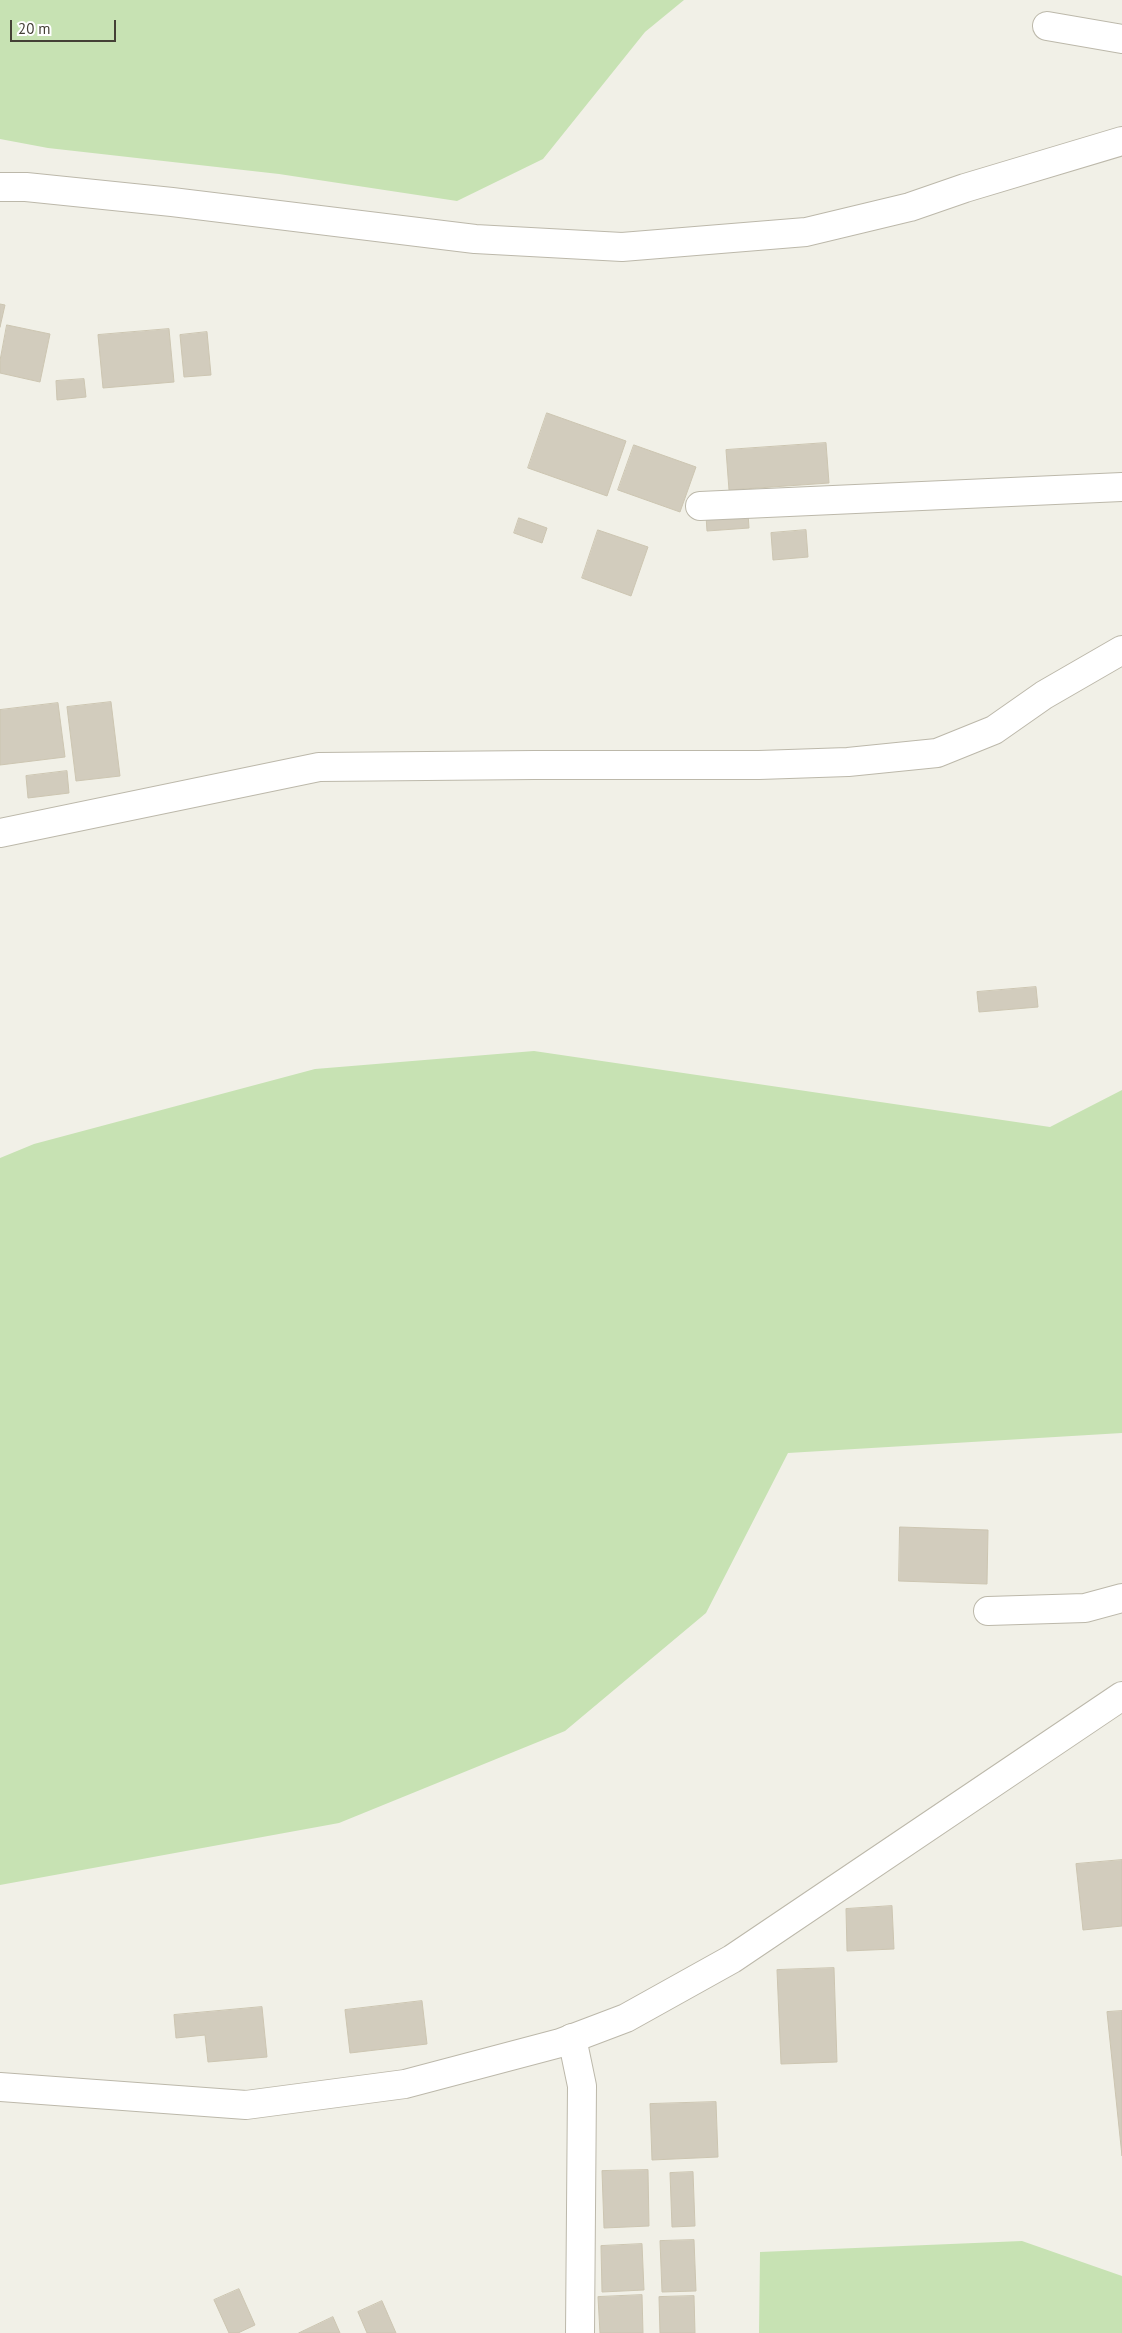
<!DOCTYPE html>
<html>
<head>
<meta charset="utf-8">
<style>
  body { margin:0 }
  #map { position:relative; width:1122px; height:2333px; overflow:hidden; background:#f1f0e7; font-family:"PT Sans",sans-serif }
  canvas { display:block }
  .scale { position:absolute; left:10px; top:20px; width:106px; height:22px; box-sizing:border-box; border:2px solid #444036; border-top:0; padding-left:6px; font-size:15px; line-height:18px; white-space:nowrap; color:#444036; -webkit-text-stroke:4px #fff; paint-order:stroke }
</style>
</head>
<body>
<div id="map">
<canvas width="1122" height="2333"></canvas>
<div class="scale">20 m</div>
</div>
<script>
const context = document.querySelector('canvas').getContext('2d');
context.lineJoin = 'round';
function fillPath(path, color) {
  context.fillStyle = color;
  context.fill(path, 'evenodd');
}
function trace(path, color, width, dash) {
  context.strokeStyle = color;
  context.lineWidth = width;
  context.lineCap = dash ? 'butt' : 'round';
  context.setLineDash(dash || []);
  context.stroke(path);
}
const green = new Path2D(`
  M 0,0 L 684,0 L 645,32 L 543,159 L 457,201 L 279,174 L 48,148 L 0,139 Z
  M 534,1051 L 1050,1127 L 1122,1090 L 1122,1433 L 788,1453 L 706,1613 L 565,1731 L 339,1823 L 0,1885 L 0,1158 L 34,1144 L 315,1069 Z
  M 1022,2241 L 1122,2276 L 1122,2333 L 759,2333 L 760,2252 Z`);
const building = new Path2D(`
  M 0,304 L 5,305 L 0,327 Z
  M 7,325 L 50,334 L 40,382 L 0,373 L 0,361 Z
  M 169,329 L 174,382 L 103,388 L 98,335 Z
  M 207,332 L 211,375 L 184,377 L 180,335 Z
  M 84,379 L 86,397 L 57,400 L 56,381 Z
  M 547,413 L 626,441 L 607,496 L 528,468 Z
  M 826,443 L 829,483 L 729,490 L 726,450 Z
  M 634,445 L 696,467 L 680,512 L 618,490 Z
  M 748,513 L 749,528 L 707,531 L 706,516 Z
  M 519,518 L 547,528 L 542,543 L 514,533 Z
  M 598,530 L 648,547 L 631,596 L 582,578 Z
  M 806,530 L 808,557 L 773,560 L 771,533 Z
  M 111,702 L 120,776 L 76,781 L 67,707 Z
  M 58,703 L 65,757 L 0,765 L 0,710 Z
  M 67,771 L 69,793 L 28,798 L 26,776 Z
  M 1036,987 L 1038,1007 L 979,1012 L 977,992 Z
  M 900,1527 L 988,1530 L 987,1584 L 899,1581 Z
  M 1122,1860 L 1122,1926 L 1083,1930 L 1076,1864 Z
  M 892,1906 L 894,1949 L 847,1951 L 846,1909 Z
  M 834,1968 L 837,2062 L 781,2064 L 777,1970 Z
  M 422,2001 L 427,2044 L 350,2053 L 345,2010 Z
  M 262,2007 L 267,2057 L 208,2062 L 205,2035 L 176,2038 L 174,2015 Z
  M 1122,2011 L 1122,2156 L 1107,2012 Z
  M 716,2102 L 718,2157 L 652,2160 L 650,2104 Z
  M 648,2170 L 649,2226 L 604,2228 L 602,2171 Z
  M 693,2172 L 695,2226 L 672,2227 L 670,2173 Z
  M 694,2240 L 696,2291 L 662,2292 L 660,2241 Z
  M 642,2244 L 644,2290 L 602,2292 L 601,2246 Z
  M 239,2289 L 255,2325 L 238,2333 L 229,2333 L 214,2300 Z
  M 642,2295 L 643,2333 L 600,2333 L 598,2297 Z
  M 694,2296 L 695,2333 L 660,2333 L 659,2297 Z
  M 382,2301 L 396,2333 L 367,2333 L 358,2312 Z
  M 333,2317 L 340,2333 L 299,2333 Z`);
const minor = new Path2D(`
  M 1047,26 L 1122,39
  M 0,187 L 26,187 L 172,202 L 475,239 L 622,247 L 806,232 L 910,207 L 965,188 L 1122,141
  M 700,506 L 1122,487
  M 0,833 L 319,767 L 534,765 L 759,765 L 848,762 L 937,753 L 994,730 L 1044,695 L 1122,650
  M 988,1611 L 1085,1608 L 1122,1598
  M 572,2038 L 582,2086 L 580,2333`);
const tertiary = new Path2D(`
  M 0,2087 L 246,2105 L 405,2084 L 560,2043 L 626,2018 L 732,1959 L 1122,1696`);
fillPath(green, '#c7e2b3');
fillPath(building, '#d2ccbd');
trace(building, '#ccc5b1', 1);
trace(minor, '#bcb8aa', 30);
trace(tertiary, '#bcb8aa', 30);
trace(minor, '#fff', 28);
trace(tertiary, '#fff', 28);
</script>
</body>
</html>
